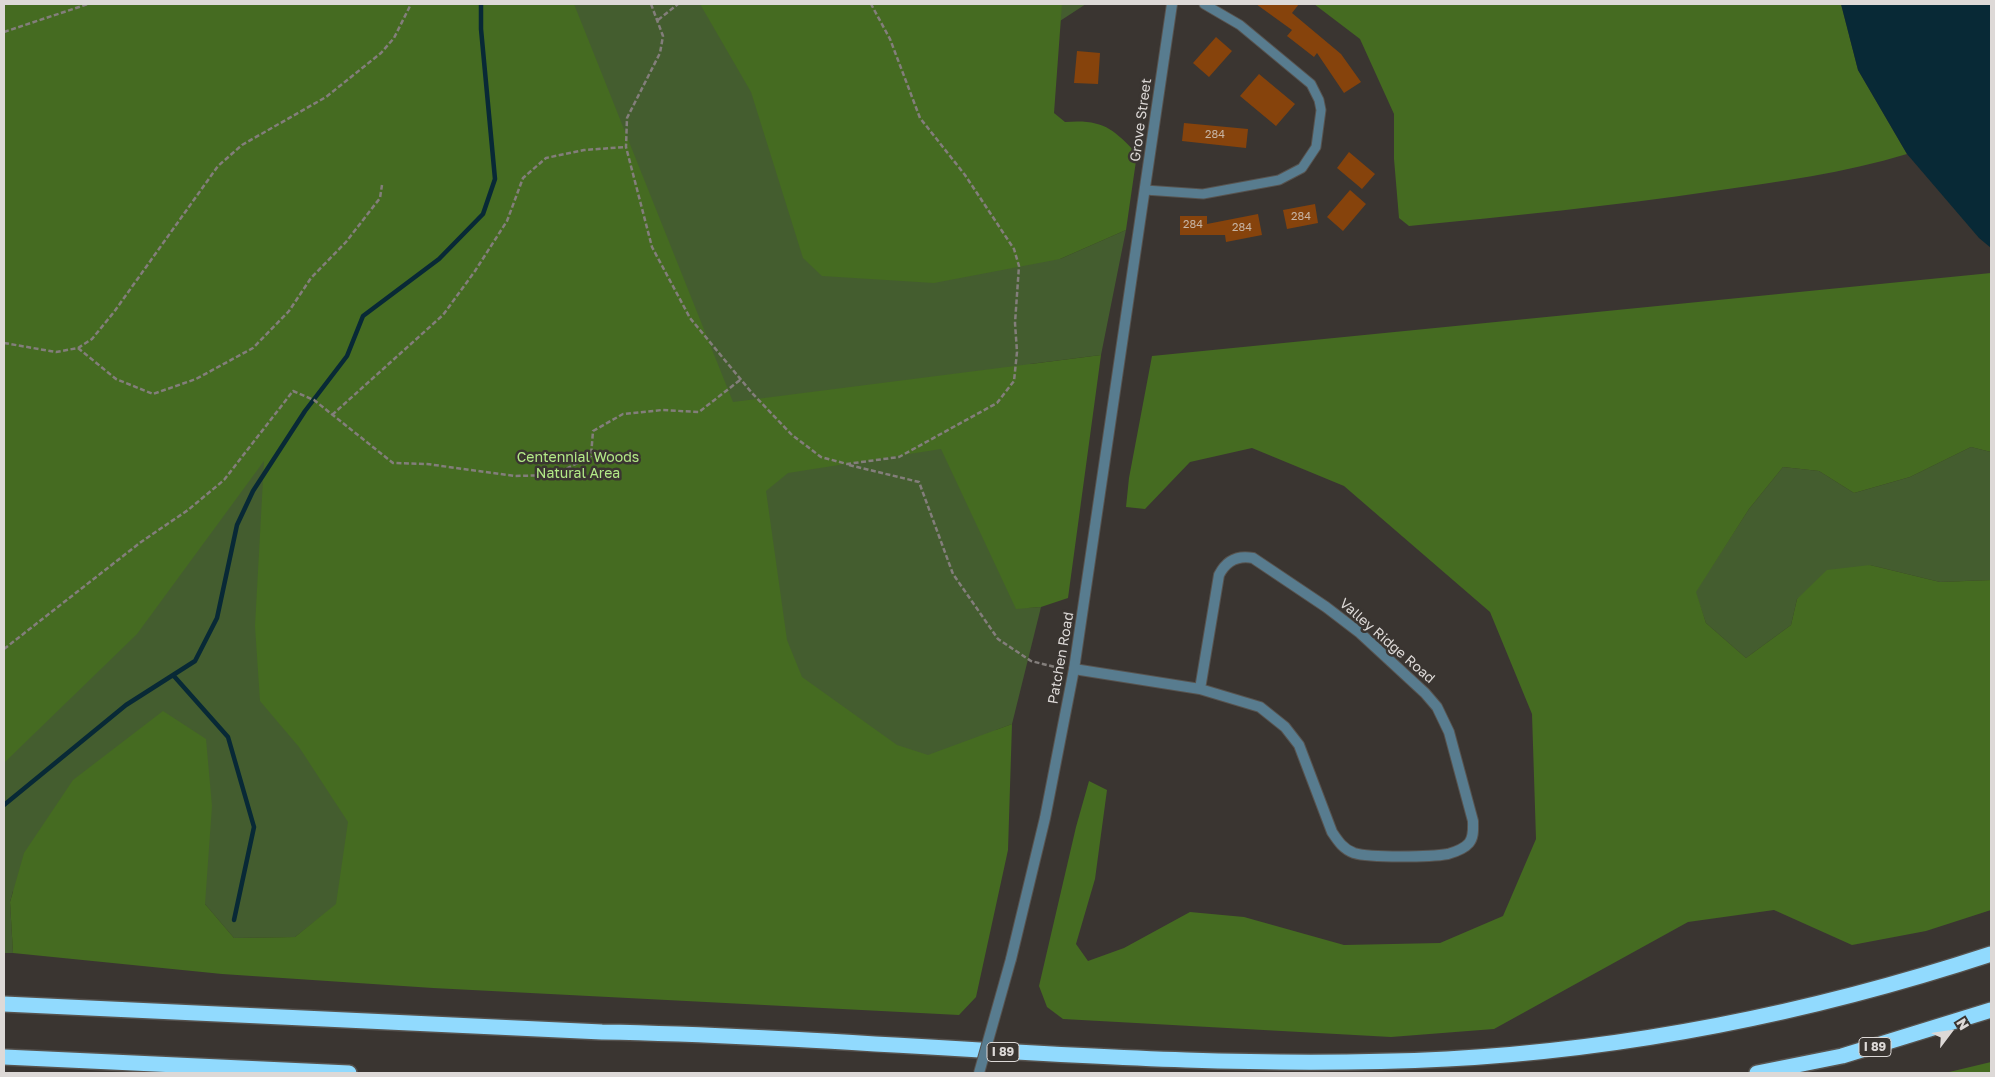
<!DOCTYPE html>
<html>
<head>
<meta charset="utf-8">
<style>
  body { margin:0 }
  #map { position:relative; width:1995px; height:1077px; overflow:hidden; background:#3a3531; font-family:"Golos Text",sans-serif }
  canvas { display:block }
  .frame { position:absolute; inset:0; border:5px solid #ddd9d7; pointer-events:none }
  .north { position:absolute; left:1925px; top:1007px; width:50px; height:50px; -webkit-text-stroke:4px #3a3531; paint-order:stroke; rotate:59deg; font-size:14px; font-weight:700; line-height:20px; text-align:center; color:#ddd9d7 }
  .north::after { content:''; display:block; margin:auto; width:18px; height:22px; background:#ddd9d7; clip-path:polygon(50% 0,100% 100%,50% 72%,0 100%) }
</style>
</head>
<body>
<div id="map">
<canvas width="1995" height="1077"></canvas>
<div class="frame"></div>
<div class="north">N</div>
</div>
<script>
const context = document.querySelector('canvas').getContext('2d');
context.lineJoin = 'round';
function fillPath(path, color) {
  context.fillStyle = color;
  context.fill(path, 'evenodd');
}
function trace(path, color, width, dash) {
  context.strokeStyle = color;
  context.lineWidth = width;
  context.lineCap = dash ? 'butt' : 'round';
  context.setLineDash(dash || []);
  context.stroke(path);
}
function label(font, color, halo, rows, align = 'center') {
  context.font = font + ' "Golos Text",sans-serif';
  context.lineWidth = 5;
  context.setLineDash([]);
  context.textBaseline = 'middle';
  context.strokeStyle = halo;
  context.fillStyle = color;
  for (const [text, x, y, turn = 0] of rows) {
    context.save();
    context.translate(x, y);
    context.rotate((+turn || 0) * Math.PI / 180);
    context.textAlign = isNaN(turn) ? turn : align;
    if (halo) context.strokeText(text, 0, 0);
    context.fillText(text, 0, 0);
    context.restore();
  }
}
const green = new Path2D(`
  M 4,4 L 1086,4 L 951,92 L 1060,259 L 1126,230 L 1101,355 L 1030,364 L 1028,608 L 1041,607 L 1012,724 L 996,730 L 937,954 L 326,913 L 295,937 L 234,938 L 205,904 L 13,891 L 10,902 L 13,953 L 4,953 Z
  M 1971,447 L 1991,452 L 1991,580 L 1940,582 L 1870,565 L 1797,599 L 1791,625 L 1746,658 L 1706,623 L 1695,592 L 1749,509 L 1783,467 L 1819,471 L 1854,493 L 1910,477 Z`);
const forest = new Path2D(`
  M 4,4 L 574,4 L 733,402 L 1101,355 L 1068,598 L 1041,607 L 1016,609 L 941,449 L 788,473 L 766,491 L 787,640 L 802,677 L 897,745 L 928,755 L 1012,724 L 1008,850 L 976,997 L 959,1015 L 433,988 L 222,974 L 13,953 L 10,902 L 24,853 L 73,780 L 163,711 L 206,739 L 212,806 L 205,904 L 234,938 L 295,937 L 336,904 L 348,822 L 299,747 L 260,701 L 255,626 L 264,461 L 137,634 L 4,763 Z
  M 700,4 L 1062,4 L 1054,113 L 1065,122 C 1102,119 1113,128 1137,154 L 1126,230 L 1060,259 L 934,283 L 822,276 L 803,258 L 751,92 Z
  M 1314,4 L 1841,4 L 1858,70 L 1907,154 C 1844,173 1779,182 1714,191 C 1612,206 1511,216 1409,226 L 1399,218 L 1394,159 L 1394,114 L 1360,39 Z
  M 1991,273 L 1991,452 L 1971,447 L 1910,477 L 1854,493 L 1819,471 L 1783,467 L 1749,509 L 1696,592 L 1706,623 L 1746,658 L 1791,625 L 1797,599 L 1827,570 L 1870,565 L 1940,582 L 1991,580 L 1991,910 L 1926,931 L 1852,945 L 1774,910 L 1688,922 L 1494,1029 L 1391,1037 L 1063,1019 L 1047,1007 L 1039,986 L 1076,827 L 1089,781 L 1107,790 L 1095,879 L 1076,944 L 1088,961 L 1124,948 L 1190,912 L 1244,917 L 1344,945 L 1440,943 L 1503,916 L 1536,839 L 1532,714 L 1490,612 L 1344,486 L 1252,448 L 1190,462 L 1145,509 L 1126,507 L 1129,478 L 1152,356 Z
  M 1991,1062 L 1991,1073 L 1945,1073 Z`);
const water = new Path2D(`
  M 1841,4 L 1991,4 L 1991,248 L 1979,238 L 1907,154 L 1858,70 Z`);
const stream = new Path2D(`
  M 173,675 L 228,737 L 254,827 L 234,920
  M 4,805 L 126,705 L 195,661 L 217,618 L 237,525 L 253,491 L 305,411 L 347,356 L 363,316 L 439,259 L 483,214 L 495,179 L 481,29 L 481,4`);
const building = new Path2D(`
  M 1256,4 L 1299,4 L 1292,13 L 1341,54 L 1361,82 L 1344,93 L 1317,53 L 1314,57 L 1287,36 L 1292,30 Z
  M 1216,37 L 1232,51 L 1209,77 L 1193,63 Z
  M 1077,51 L 1100,53 L 1098,84 L 1074,83 Z
  M 1259,74 L 1295,104 L 1276,126 L 1240,96 Z
  M 1184,123 L 1248,129 L 1246,148 L 1182,141 Z
  M 1349,152 L 1375,174 L 1362,189 L 1337,168 Z
  M 1350,190 L 1366,204 L 1343,231 L 1327,217 Z
  M 1315,204 L 1318,223 L 1287,229 L 1283,210 Z
  M 1258,214 L 1262,235 L 1226,242 L 1225,235 L 1180,235 L 1180,216 L 1207,216 L 1207,224 Z`);
const path = new Path2D(`
  M 651,4 L 663,36 L 660,53 L 627,118 L 626,147 L 652,247 L 690,318 L 752,393 L 792,435 L 821,457 L 847,464 L 899,457 L 997,403 L 1014,381 L 1017,352 L 1015,323 L 1019,266 L 1014,249 L 965,175 L 920,118 L 890,39 L 871,4
  M 658,20 L 678,4
  M 4,32 L 88,4
  M 4,343 L 56,352 L 78,348 L 92,339 L 114,312 L 218,166 L 242,145 L 326,97 L 381,53 L 394,38 L 411,4
  M 78,348 L 116,379 L 153,394 L 196,379 L 253,348 L 289,311 L 311,278 L 346,242 L 380,198 L 382,185
  M 332,415 L 443,315 L 475,271 L 507,221 L 523,178 L 546,158 L 584,150 L 626,147
  M 849,465 L 919,482 L 953,574 L 998,639 L 1031,661 L 1063,669
  M 4,649 L 141,542 L 188,510 L 224,480 L 293,391 L 314,400 L 393,463 L 427,464 L 515,476 L 554,475 L 591,456 L 593,431 L 623,414 L 662,410 L 699,412 L 740,380`);
const service = new Path2D(`
  M 1145,190 L 1203,194 L 1279,180 L 1302,168 L 1316,147 L 1321,110 L 1319,100 L 1311,84 L 1240,25 L 1204,4`);
const minor = new Path2D(`
  M 1074,669 L 1200,689 L 1260,707 L 1285,727 L 1299,745 L 1332,832 C 1338,841 1343,849 1354,853 C 1370,858 1431,857 1448,854 C 1455,852 1464,849 1469,843 C 1474,837 1473,829 1473,821 L 1449,732 L 1437,707 L 1425,693 L 1360,633 L 1326,607 L 1253,558 C 1237,555 1226,561 1219,575 L 1200,689`);
const tertiary = new Path2D(`
  M 1011,959 L 1045,818 L 1074,669 L 1172,4`);
const motorway = new Path2D(`
  M 4,1004 L 602,1032 C 884,1037 1165,1073 1447,1059 C 1633,1049 1814,1012 1991,954
  M 4,1057 L 349,1073
  M 1757,1073 L 1842,1056 L 1991,1010`);
const tertiaryBridge = new Path2D(`
  M 979,1073 L 1011,959`);
const numberNames = [
  ["284",1215,135],
  ["284",1301,217],
  ["284",1193,225],
  ["284",1242,228]
];
const shields = [
  [1875,1047,32],
  [1003,1052,32]
];
const shieldNames = [
  ["I 89",1875,1047],
  ["I 89",1003,1052]
];
const streetNames = [
  ["Grove Street",1141,120,-82],
  ["Valley Ridge Road",1387,641,41],
  ["Patchen Road",1061,658,-80]
];
const parkNames = [
  ["Centennial Woods",578,458],
  ["Natural Area",578,474]
];
fillPath(green, '#445d2f');
fillPath(forest, '#456b21');
fillPath(water, '#082936');
trace(stream, '#082936', 4.5);
fillPath(building, '#86430c');
trace(service, '#57534f', 11);
trace(minor, '#57534f', 12);
trace(tertiary, '#57534f', 12);
trace(motorway, '#57534f', 18);
trace(path, '#837e7b', 2.5, [5, 2.5]);
trace(service, '#587c8f', 9);
trace(minor, '#587c8f', 10);
trace(tertiary, '#587c8f', 10);
trace(motorway, '#91dafe', 15);
trace(tertiaryBridge, '#57534f', 12, []);
trace(tertiaryBridge, '#587c8f', 10);
label('11px', '#c7b4a4', null, numberNames);
for (const [x, y, w] of shields) {
  const box = new Path2D();
  box.roundRect(x - w / 2, y - 9.5, w, 19, 4);
  context.fillStyle = '#3a3531';
  context.fill(box);
  trace(box, '#ddd9d7', 1);
}
label('bold 12px', '#ddd9d7', null, shieldNames);
label('14px', '#ddd9d7', '#3a3531', streetNames);
label('14px', '#b3ea87', '#3a3531', parkNames);
</script>
</body>
</html>
